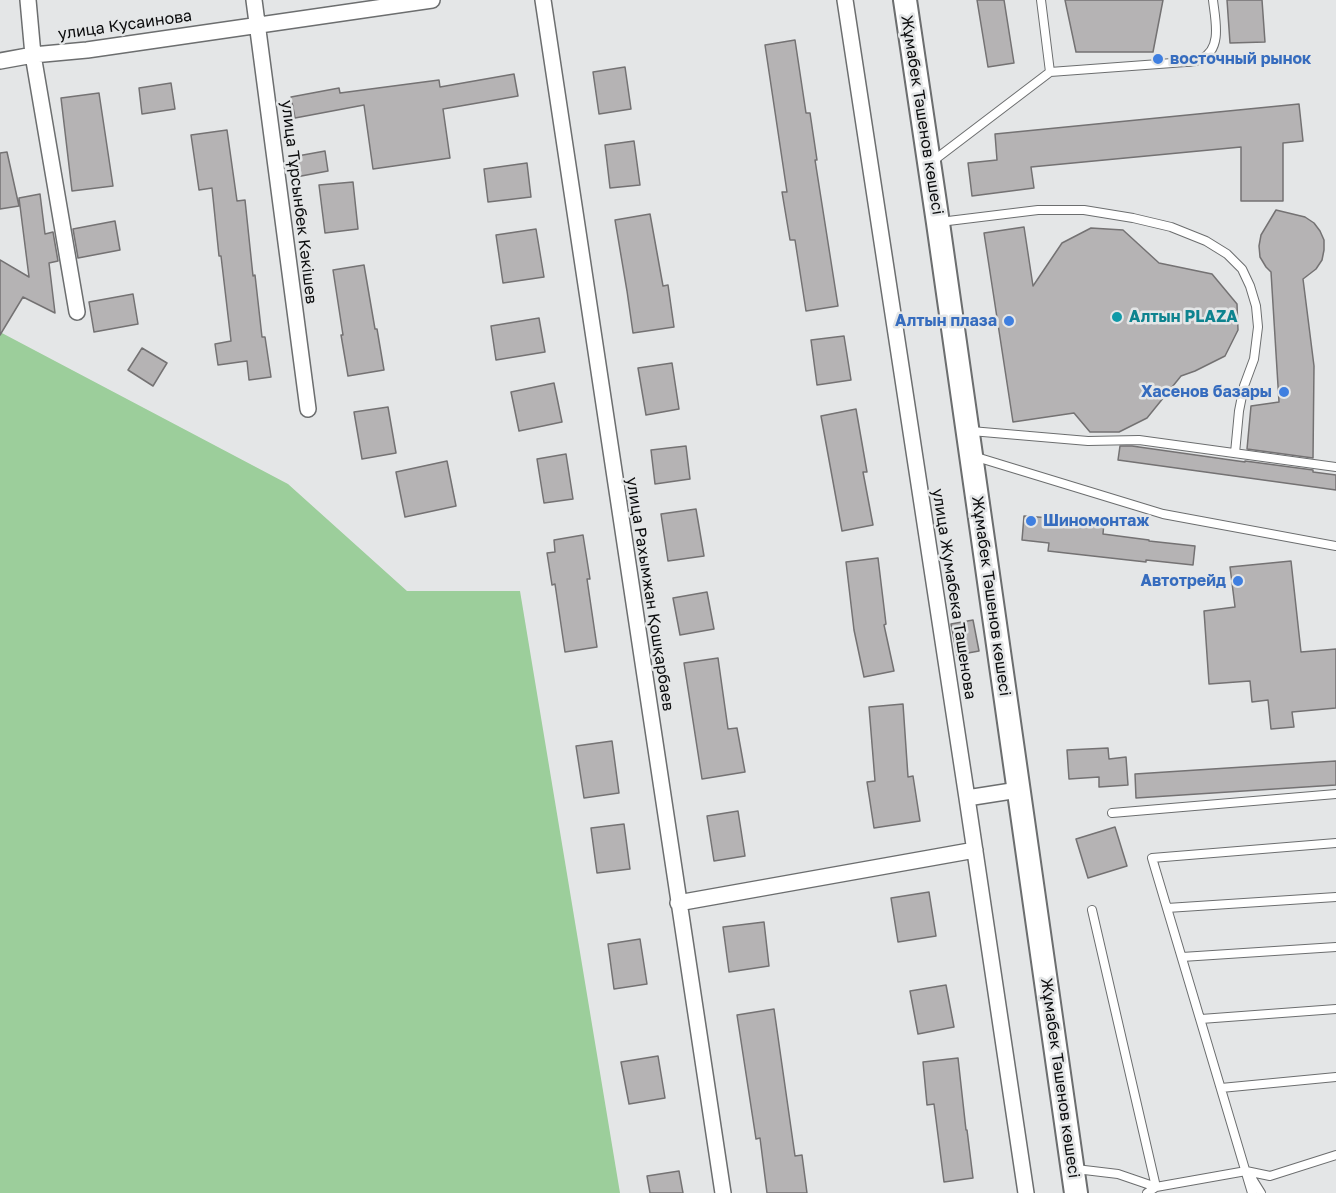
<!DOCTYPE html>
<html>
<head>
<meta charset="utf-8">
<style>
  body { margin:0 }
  canvas { display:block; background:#e4e6e7 }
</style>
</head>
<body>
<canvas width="1336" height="1193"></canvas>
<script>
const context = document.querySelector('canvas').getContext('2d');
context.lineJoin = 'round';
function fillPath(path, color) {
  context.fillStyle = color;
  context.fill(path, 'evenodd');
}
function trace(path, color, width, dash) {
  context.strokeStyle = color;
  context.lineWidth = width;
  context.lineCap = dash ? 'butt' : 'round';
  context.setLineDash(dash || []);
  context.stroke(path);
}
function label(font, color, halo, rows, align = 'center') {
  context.font = font + ' "Golos Text",sans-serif';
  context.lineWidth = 5;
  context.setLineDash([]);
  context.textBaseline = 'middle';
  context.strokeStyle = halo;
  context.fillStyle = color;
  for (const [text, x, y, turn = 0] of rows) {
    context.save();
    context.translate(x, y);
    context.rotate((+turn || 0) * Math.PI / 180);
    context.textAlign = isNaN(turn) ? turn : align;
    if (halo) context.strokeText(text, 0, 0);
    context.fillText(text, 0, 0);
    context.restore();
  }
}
const green = new Path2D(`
  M 0,332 L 288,484 L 407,591 L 520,591 L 620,1193 L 0,1193 Z`);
const building = new Path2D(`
  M 977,0 L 1004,0 L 1014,63 L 988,67 Z
  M 1065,0 L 1163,0 L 1153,52 L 1076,52 Z
  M 1227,0 L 1262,0 L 1265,42 L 1230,43 Z
  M 795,40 L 806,113 L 810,113 L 817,160 L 815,160 L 838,306 L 806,311 L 795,240 L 790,240 L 782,192 L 787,192 L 765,45 Z
  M 625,67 L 631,109 L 599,114 L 593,72 Z
  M 514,74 L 518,96 L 443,109 L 450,158 L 373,169 L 364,105 L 295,118 L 291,97 L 339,88 L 340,93 L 439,80 L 440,87 Z
  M 171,83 L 175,109 L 142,114 L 139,88 Z
  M 99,93 L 113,186 L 72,191 L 61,98 Z
  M 1299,104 L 1303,141 L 1283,143 L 1283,201 L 1241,201 L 1241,147 L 1031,167 L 1034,188 L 972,196 L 968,163 L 997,160 L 995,134 Z
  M 227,130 L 237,201 L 245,200 L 253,276 L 255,275 L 262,337 L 265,337 L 271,377 L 249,380 L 247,361 L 218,365 L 215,344 L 231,341 L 221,256 L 219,256 L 212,188 L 199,190 L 191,135 Z
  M 634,141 L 640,185 L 610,188 L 605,145 Z
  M 325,151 L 328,171 L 296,177 L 292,157 Z
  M 7,152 L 19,206 L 0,209 L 0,153 Z
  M 527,163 L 531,197 L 488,202 L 484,169 Z
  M 353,182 L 358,229 L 325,233 L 319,185 Z
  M 40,194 L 45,234 L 53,232 L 58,261 L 49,263 L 55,313 L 23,297 L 0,335 L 0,260 L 29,277 L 19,198 Z
  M 1276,210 L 1305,217 L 1314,223 L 1320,231 L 1324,240 L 1324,250 L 1322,260 L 1316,269 L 1303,279 L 1314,366 L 1313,458 L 1247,449 L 1251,406 L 1279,402 L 1271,272 L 1266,267 L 1260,257 L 1259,246 L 1261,235 Z
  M 650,214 L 663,286 L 668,285 L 674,327 L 633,333 L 627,291 L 615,220 Z
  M 115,221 L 120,250 L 78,258 L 73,229 Z
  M 1024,227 L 1033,286 L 1062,243 L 1091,228 L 1123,230 L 1159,263 L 1212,274 L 1237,304 L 1238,330 L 1225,356 L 1195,371 L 1181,376 L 1147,418 L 1119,432 L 1090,432 L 1074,413 L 1013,422 L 984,233 Z
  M 536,229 L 544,277 L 503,283 L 496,235 Z
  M 364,265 L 375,329 L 377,329 L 384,370 L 348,376 L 341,335 L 343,335 L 333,270 Z
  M 133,294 L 138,324 L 94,332 L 89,302 Z
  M 539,318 L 545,352 L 496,360 L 491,326 Z
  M 844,336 L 851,380 L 817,385 L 811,340 Z
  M 142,348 L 167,363 L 153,386 L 128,370 Z
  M 672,363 L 679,409 L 646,415 L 638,368 Z
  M 554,383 L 562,422 L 519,431 L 511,392 Z
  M 388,407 L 396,453 L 362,459 L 354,412 Z
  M 856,409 L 867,472 L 863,472 L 873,525 L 842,531 L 821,416 Z
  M 686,446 L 690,479 L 655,484 L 651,450 Z
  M 1120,446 L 1132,446 L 1245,462 L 1245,461 L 1313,470 L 1313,472 L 1336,475 L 1336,490 L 1118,460 Z
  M 566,454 L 573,499 L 544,503 L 537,459 Z
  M 447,461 L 456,506 L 405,517 L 396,472 Z
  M 696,509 L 704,556 L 668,561 L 661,514 Z
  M 1024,516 L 1104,522 L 1103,534 L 1149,540 L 1149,541 L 1195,546 L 1193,565 L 1146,560 L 1146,562 L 1048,551 L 1049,543 L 1022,540 Z
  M 583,535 L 590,579 L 587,579 L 597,647 L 565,652 L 555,584 L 552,585 L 547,553 L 555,552 L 554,540 Z
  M 878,558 L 886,624 L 884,625 L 894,671 L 864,677 L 854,630 L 846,562 Z
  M 1291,561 L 1301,652 L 1336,649 L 1336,708 L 1292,712 L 1294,727 L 1271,729 L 1268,700 L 1252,702 L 1250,681 L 1209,684 L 1204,611 L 1235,607 L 1230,567 Z
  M 707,592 L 714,629 L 680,635 L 673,598 Z
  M 973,620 L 979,651 L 957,655 L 951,624 Z
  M 718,658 L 728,729 L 737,728 L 745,772 L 702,779 L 684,663 Z
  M 903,704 L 908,777 L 913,776 L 920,821 L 874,828 L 867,782 L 875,781 L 869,707 Z
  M 612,741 L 619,793 L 584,798 L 576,746 Z
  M 1108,748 L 1109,759 L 1126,757 L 1128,785 L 1099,787 L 1099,777 L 1069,779 L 1067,750 Z
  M 1336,761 L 1336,785 L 1136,798 L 1135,774 Z
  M 738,811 L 745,856 L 714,861 L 707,816 Z
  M 624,824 L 630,869 L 597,873 L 591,828 Z
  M 1115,827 L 1127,866 L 1088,878 L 1076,839 Z
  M 929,892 L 936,936 L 898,942 L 891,898 Z
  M 764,922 L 769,966 L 729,972 L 723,927 Z
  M 640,939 L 647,984 L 614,989 L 608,944 Z
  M 946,985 L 954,1027 L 918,1034 L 910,991 Z
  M 774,1009 L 795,1156 L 802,1155 L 807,1193 L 767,1193 L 760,1138 L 756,1139 L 737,1015 Z
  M 658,1056 L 665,1098 L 629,1104 L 621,1062 Z
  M 958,1058 L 966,1130 L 967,1130 L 973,1178 L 944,1182 L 934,1104 L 927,1105 L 923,1062 Z
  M 679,1171 L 683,1193 L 650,1193 L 647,1176 Z`);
const lane = new Path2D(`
  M 1041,0 L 1050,72
  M 933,161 L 1050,72 L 1186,62 C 1191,62 1197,61 1201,59 C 1223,49 1215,19 1213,0
  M 940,222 L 1038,210 L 1084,210 L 1133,218 L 1171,227 L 1206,241 L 1227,254 L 1242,269 L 1250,286 L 1256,306 L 1258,327 L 1254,359 L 1244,386 L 1239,411 L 1235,453
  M 971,431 L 1088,441 L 1139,440 L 1336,467
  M 973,456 L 1163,514 L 1336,546
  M 1112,813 L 1336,794
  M 1167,908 L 1336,897
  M 1092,910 L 1156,1187
  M 1182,957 L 1336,947
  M 1201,1019 L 1336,1009
  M 1221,1088 L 1336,1077
  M 1076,1169 L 1118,1174 L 1156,1187
  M 1251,1177 L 1261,1193
  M 1147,1193 L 1156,1187 L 1246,1171 L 1270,1176 L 1336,1155
  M 1252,1193 L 1152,858 L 1336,843`);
const street = new Path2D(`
  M 28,0 L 33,55 L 77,312
  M 254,0 L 308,409
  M 543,0 L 723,1193
  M 845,0 L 967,798 L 1026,1193
  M 0,61 L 33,55 L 87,50 L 432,0
  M 967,798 L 1018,790
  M 678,903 L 975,850`);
const secondary = new Path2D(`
  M 905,0 L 938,223 L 1076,1193`);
const markers = [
  [1158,59,6,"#3f7fe0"],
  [1117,317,6,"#0f9aa8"],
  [1009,321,6,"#3f7fe0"],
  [1284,392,6,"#3f7fe0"],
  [1031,521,6,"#3f7fe0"],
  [1238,581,6,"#3f7fe0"]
];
const streetNames = [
  ["улица Кусаинова",125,25,-8],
  ["Жұмабек Тәшенов көшесі",922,115,81],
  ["улица Тұрсынбек Кәкішев",299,202,83],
  ["улица Рахымжан Қошқарбаев",650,594,81],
  ["улица Жумабека Ташенова",954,594,81],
  ["Жұмабек Тәшенов көшесі",991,596,82],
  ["Жұмабек Тәшенов көшесі",1060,1078,82]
];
const shopNames = [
  ["восточный рынок",1170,59,"left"],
  ["Алтын плаза",997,321],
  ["Хасенов базары",1272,392],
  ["Шиномонтаж",1043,521,"left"],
  ["Автотрейд",1226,581]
];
const cultureNames = [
  ["Алтын PLAZA",1129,317]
];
fillPath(green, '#9cce9b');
fillPath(building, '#b5b3b4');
trace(building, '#747273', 1.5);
trace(lane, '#6c6e6f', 10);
trace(street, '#6c6e6f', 18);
trace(secondary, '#6c6e6f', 26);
trace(lane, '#fff', 8);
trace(street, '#fff', 15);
trace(secondary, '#fff', 22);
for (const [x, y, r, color] of markers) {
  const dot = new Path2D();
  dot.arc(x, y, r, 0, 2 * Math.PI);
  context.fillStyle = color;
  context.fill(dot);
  trace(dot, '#e4e6e7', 2);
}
label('16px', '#0b0c0d', '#e4e6e7', streetNames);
label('bold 16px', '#366cbe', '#e4e6e7', shopNames, 'right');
label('bold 16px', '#0d838f', '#e4e6e7', cultureNames, 'left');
</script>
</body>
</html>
